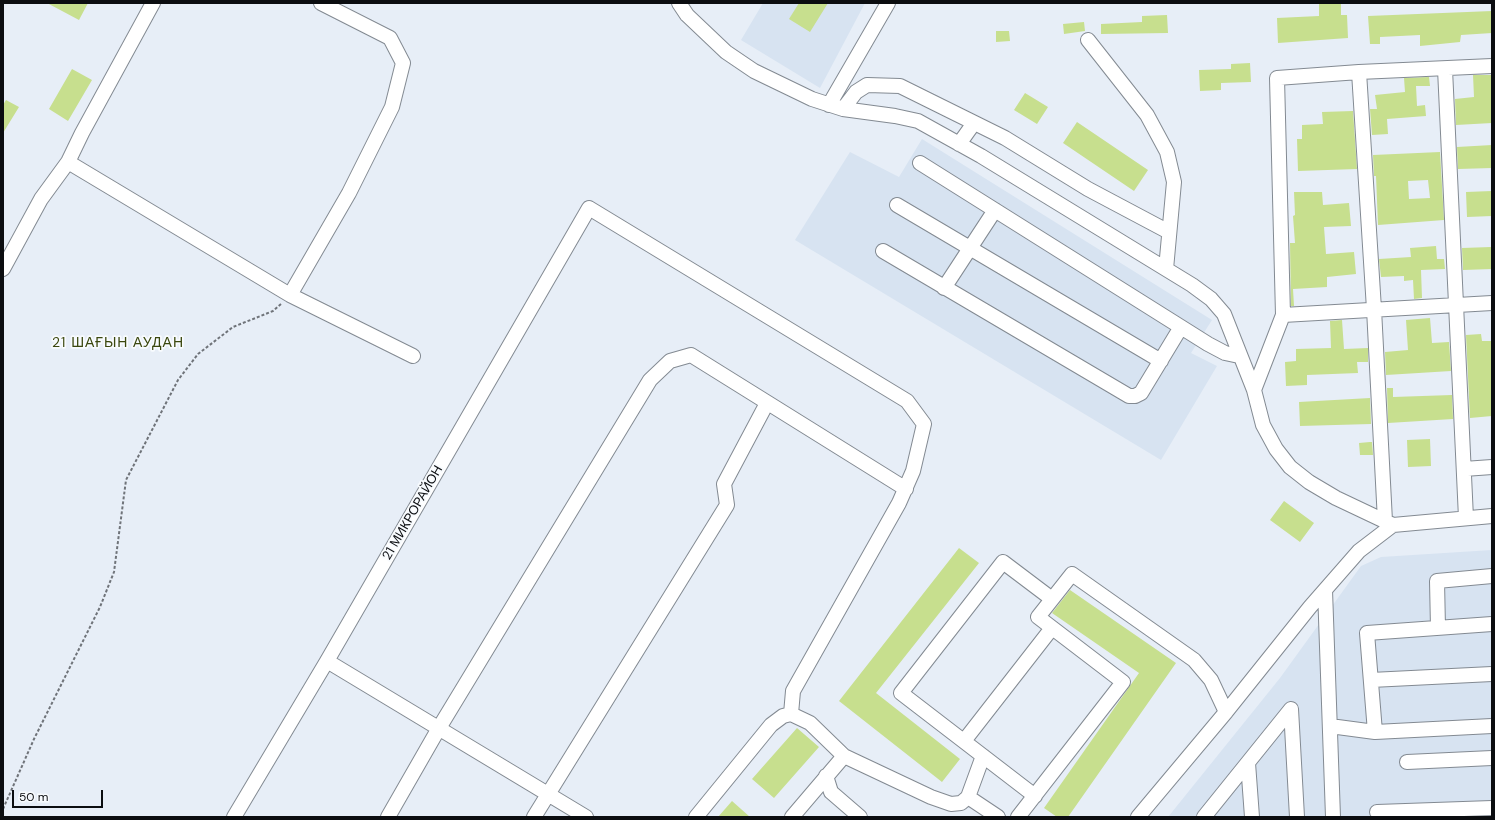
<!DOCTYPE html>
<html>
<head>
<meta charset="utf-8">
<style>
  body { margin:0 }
  #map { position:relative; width:1495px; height:820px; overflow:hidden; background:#e7eef7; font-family:"DM Sans",sans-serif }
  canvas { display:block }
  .frame { position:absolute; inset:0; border:4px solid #0b0d10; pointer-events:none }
  .scale { position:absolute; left:12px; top:790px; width:91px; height:18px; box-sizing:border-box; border:2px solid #0b0d10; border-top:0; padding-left:5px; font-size:12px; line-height:14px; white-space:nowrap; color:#0b0d10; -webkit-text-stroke:3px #f8fbfe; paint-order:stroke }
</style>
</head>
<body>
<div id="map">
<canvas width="1495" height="820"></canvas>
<div class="frame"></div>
<div class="scale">50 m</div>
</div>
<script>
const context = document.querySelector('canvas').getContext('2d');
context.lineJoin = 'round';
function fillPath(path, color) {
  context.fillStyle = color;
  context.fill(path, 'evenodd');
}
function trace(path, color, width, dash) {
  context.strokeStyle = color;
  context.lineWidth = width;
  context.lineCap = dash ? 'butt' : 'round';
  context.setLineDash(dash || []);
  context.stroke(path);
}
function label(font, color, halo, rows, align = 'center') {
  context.font = font + ' "DM Sans",sans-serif';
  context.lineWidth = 3.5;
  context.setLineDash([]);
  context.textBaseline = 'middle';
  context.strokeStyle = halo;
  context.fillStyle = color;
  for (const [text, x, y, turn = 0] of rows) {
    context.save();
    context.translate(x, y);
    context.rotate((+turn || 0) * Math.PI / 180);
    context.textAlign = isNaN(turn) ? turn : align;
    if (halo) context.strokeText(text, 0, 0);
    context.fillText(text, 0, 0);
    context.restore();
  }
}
const built = new Path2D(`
  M 763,3 L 865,3 L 820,88 L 741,40 Z
  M 922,139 L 1212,320 L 1191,353 L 1217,366 L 1161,460 L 795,240 L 850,152 L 899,177 Z
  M 1492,550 L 1492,817 L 1168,817 L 1280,678 L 1361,566 L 1381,557 Z`);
const building = new Path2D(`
  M 47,3 L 88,3 L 79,20 Z
  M 799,3 L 828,3 L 810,32 L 789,19 Z
  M 1319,3 L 1341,3 L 1341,15 L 1347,15 L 1348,38 L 1278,43 L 1277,18 L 1319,16 Z
  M 1492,11 L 1492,33 L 1461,35 L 1460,42 L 1420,46 L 1420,35 L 1380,37 L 1380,44 L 1370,44 L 1368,16 Z
  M 1167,15 L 1168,33 L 1101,34 L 1101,24 L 1142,22 L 1142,16 Z
  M 1084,22 L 1085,31 L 1064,34 L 1063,24 Z
  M 996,31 L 1009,31 L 1010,41 L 996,42 Z
  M 1250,63 L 1251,82 L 1221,83 L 1221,90 L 1200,91 L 1199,70 L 1231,69 L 1231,64 Z
  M 72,69 L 92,80 L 68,121 L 49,109 Z
  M 1473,75 L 1492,75 L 1492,123 L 1456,125 L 1455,99 L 1474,97 Z
  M 1429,77 L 1430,86 L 1416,86 L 1417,106 L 1425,105 L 1426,116 L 1387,119 L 1388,134 L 1372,135 L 1370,109 L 1377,109 L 1375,95 L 1405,92 L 1404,78 Z
  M 1025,93 L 1048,107 L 1037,124 L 1014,110 Z
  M 6,100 L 19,107 L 3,133 L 3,105 Z
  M 1353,111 L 1357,169 L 1298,171 L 1297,139 L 1302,139 L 1302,125 L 1323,124 L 1322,112 Z
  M 1077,122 L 1148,170 L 1134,191 L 1063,143 Z
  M 1492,145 L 1492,168 L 1458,169 L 1457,147 Z
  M 1440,152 L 1444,220 L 1378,225 L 1376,176 L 1374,176 L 1373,155 ZM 1428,180 L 1430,198 L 1409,199 L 1408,181 Z
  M 1492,191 L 1492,216 L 1467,217 L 1466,192 Z
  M 1294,192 L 1322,192 L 1323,205 L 1349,203 L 1351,226 L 1324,227 L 1326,254 L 1354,252 L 1356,274 L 1327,277 L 1327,287 L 1293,289 L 1294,306 L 1291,306 L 1290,243 L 1295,243 L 1293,216 L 1295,215 Z
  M 1436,246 L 1437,259 L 1444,259 L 1445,269 L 1421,270 L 1422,298 L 1414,299 L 1413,280 L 1404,281 L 1404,276 L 1381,277 L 1379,259 L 1411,257 L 1410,248 Z
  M 1491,247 L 1492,269 L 1463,270 L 1462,248 Z
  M 1430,318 L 1432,343 L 1449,342 L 1451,371 L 1386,375 L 1385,352 L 1408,350 L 1406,320 Z
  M 1342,320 L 1344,349 L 1368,348 L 1368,362 L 1357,362 L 1358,373 L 1307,375 L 1307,385 L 1286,386 L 1285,362 L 1296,361 L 1296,349 L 1331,348 L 1330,321 Z
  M 1481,334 L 1482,341 L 1492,341 L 1492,416 L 1470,418 L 1466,335 Z
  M 1387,388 L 1393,388 L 1393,397 L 1452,395 L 1453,419 L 1388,423 Z
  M 1370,398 L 1371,424 L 1300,426 L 1299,402 Z
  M 1430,439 L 1431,466 L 1408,467 L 1407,440 Z
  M 1370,442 L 1372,442 L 1373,455 L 1360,455 L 1359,443 Z
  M 1284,501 L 1314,523 L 1300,542 L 1270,520 Z
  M 959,548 L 979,563 L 876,693 L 960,759 L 942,782 L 839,701 Z
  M 1070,590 L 1176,663 L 1068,817 L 1057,817 L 1044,808 L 1139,673 L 1052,613 Z
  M 797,728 L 819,747 L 774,798 L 752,779 Z
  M 732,801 L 750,817 L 718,817 Z`);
const path = new Path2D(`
  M 3,809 L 34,739 L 100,607 L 114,572 L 126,480 L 178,380 L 198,354 L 233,327 L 273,311 L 281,304`);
const minor = new Path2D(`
  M 679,3 L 687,15 L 726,52 L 754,71 L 812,99 L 843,109 L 895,116 L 918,121 L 981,156 L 1192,285 L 1211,299 L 1224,314 L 1254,390 L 1263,425 L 1276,449 L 1290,467 L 1309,482 L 1336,498 L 1393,525
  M 1088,40 L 1147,115 L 1167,152 L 1174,182 L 1166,269
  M 1445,69 L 1466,518
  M 1359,72 L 1374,309 L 1385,521
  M 829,105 L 888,3
  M 843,109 L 856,92 L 867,85 L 900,86 L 1005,138 L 1088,189 L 1169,232
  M 959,144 L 974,123
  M 68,162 L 290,295 L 349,193 L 392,107 L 403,63 L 390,38 L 321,3
  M 920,163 L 1208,344 L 1225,353 L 1239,356
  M 897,205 L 1161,361
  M 883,251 L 1129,396 L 1135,396 L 1141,393 L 1181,327
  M 3,269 L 41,199 L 68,162 L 82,133 L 153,3
  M 944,288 L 995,210
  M 290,295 L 413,356
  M 1283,315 L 1492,303
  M 1254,390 L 1283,315 L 1277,78 L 1359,72 L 1492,66
  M 1464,469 L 1492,467
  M 1325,590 L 1333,817
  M 1438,628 L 1437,581 L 1492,576
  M 327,661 L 586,817
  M 1371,680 L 1492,674
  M 1330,726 L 1375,732 L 1492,726
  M 1375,732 L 1367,633 L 1492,624
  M 964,741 L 1052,628
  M 983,756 L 968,797 L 998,817
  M 1407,762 L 1492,758
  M 1248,763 L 1252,817
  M 826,776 L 831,792 L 860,817
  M 1035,796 L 901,693 L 1003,562 L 1052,599
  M 1377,812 L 1492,808
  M 234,817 L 327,661 L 589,208 L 907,401 L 924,424 L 913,471 L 899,503 L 793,691 L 791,714
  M 388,817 L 439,728 L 650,380 L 670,361 L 691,355 L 906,489
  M 534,817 L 727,505 L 724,484 L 767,403
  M 696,817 L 771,725 L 783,716 L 791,714 L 810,723 L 844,756
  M 792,817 L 844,756 L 931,797 L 951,804 L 961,803 L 968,797
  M 1018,817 L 1123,682 L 1038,617 L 1072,574 L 1194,660 L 1211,680 L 1226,712
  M 1138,817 L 1226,712 L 1310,607 L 1359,551 L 1393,525 L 1492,516
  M 1204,817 L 1291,709 L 1297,817`);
const streetNames = [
  ["21 МИКРОРАЙОН",413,513,-60]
];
const neighbourhoodNames = [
  ["21 ШАҒЫН АУДАН",118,343]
];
fillPath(built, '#d7e3f1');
fillPath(building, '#c7df8e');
trace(minor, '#838a92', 16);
trace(path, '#6f7379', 2, [3, 2]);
trace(minor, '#fff', 14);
label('13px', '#0b0d10', '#f8fbfe', streetNames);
context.letterSpacing = '1px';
label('14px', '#3a470e', '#f8fbfe', neighbourhoodNames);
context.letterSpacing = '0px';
</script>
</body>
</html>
